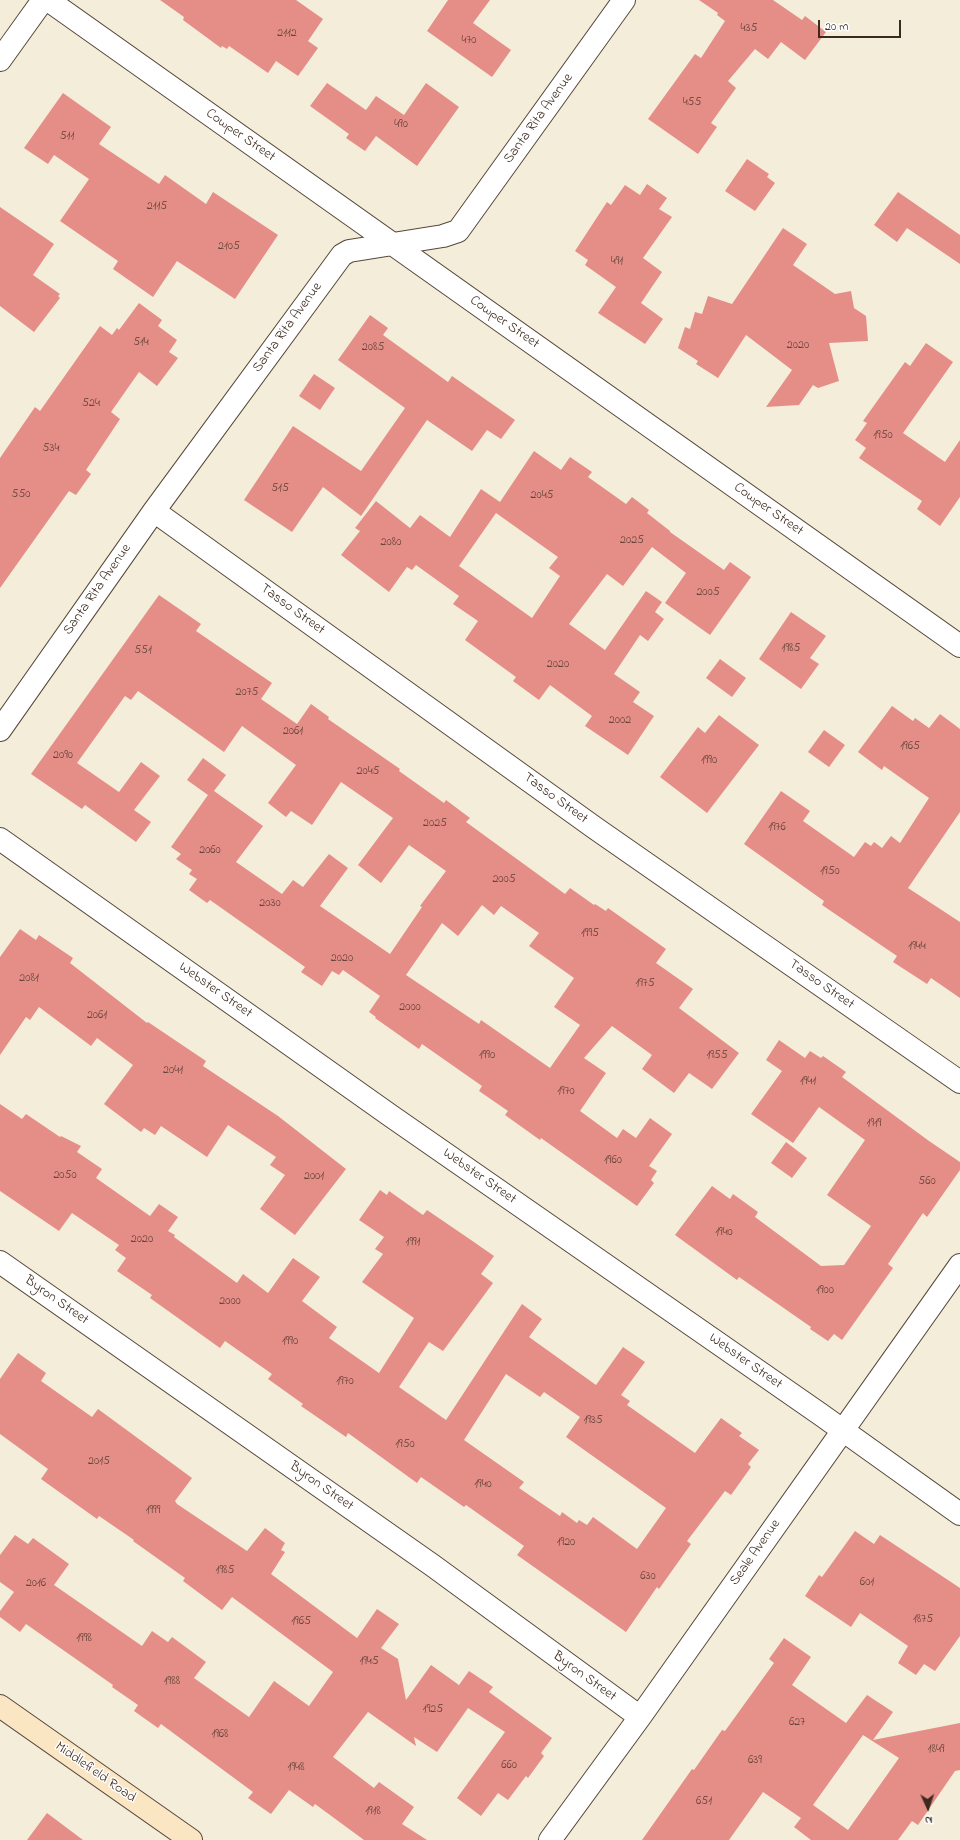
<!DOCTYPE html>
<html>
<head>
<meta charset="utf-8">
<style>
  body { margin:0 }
  #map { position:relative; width:960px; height:1840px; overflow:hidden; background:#f4edda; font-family:"Indie Flower",sans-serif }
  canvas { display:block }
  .north { position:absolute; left:908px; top:1788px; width:40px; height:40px; -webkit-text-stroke:3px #fff; paint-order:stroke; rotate:177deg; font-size:11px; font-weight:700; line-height:16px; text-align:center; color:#3b2a1e }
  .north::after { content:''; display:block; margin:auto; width:14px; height:18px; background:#3b2a1e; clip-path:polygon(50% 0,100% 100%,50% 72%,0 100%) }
  .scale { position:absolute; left:818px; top:20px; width:83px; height:18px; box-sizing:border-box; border:2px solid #3b2a1e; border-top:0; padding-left:5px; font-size:12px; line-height:14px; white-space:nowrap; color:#3b2a1e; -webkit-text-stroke:3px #fff; paint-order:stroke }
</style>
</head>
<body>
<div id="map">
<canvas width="960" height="1840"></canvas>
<div class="north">N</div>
<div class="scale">20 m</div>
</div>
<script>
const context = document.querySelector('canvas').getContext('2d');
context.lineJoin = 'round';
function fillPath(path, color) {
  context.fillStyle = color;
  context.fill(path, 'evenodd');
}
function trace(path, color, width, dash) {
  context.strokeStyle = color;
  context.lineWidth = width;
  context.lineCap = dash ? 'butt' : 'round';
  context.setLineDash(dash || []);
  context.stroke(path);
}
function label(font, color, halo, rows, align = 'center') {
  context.font = font + ' "Indie Flower",sans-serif';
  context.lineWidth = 3;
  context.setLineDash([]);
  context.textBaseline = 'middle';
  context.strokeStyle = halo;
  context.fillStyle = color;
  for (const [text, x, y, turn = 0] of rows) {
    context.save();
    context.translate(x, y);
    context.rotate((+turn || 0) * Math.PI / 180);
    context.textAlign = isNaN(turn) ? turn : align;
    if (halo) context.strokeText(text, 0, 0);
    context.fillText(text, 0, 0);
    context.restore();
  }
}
const building = new Path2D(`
  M 160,0 L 296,0 L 323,19 L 308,41 L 318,48 L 298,76 L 276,61 L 268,73 L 229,46 L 227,49 L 222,46 L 221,48 L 183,20 L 184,17 Z
  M 448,0 L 490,0 L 473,23 L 511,50 L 492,77 L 427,31 Z
  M 699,0 L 773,0 L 802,20 L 805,16 L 826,32 L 805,60 L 781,42 L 768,59 L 755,49 L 728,81 L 736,88 L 711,123 L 717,127 L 698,154 L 648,119 L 695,54 L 701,58 L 725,21 L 717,15 L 718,13 Z
  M 327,83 L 366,110 L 376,96 L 404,115 L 426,83 L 459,107 L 417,166 L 376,136 L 365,151 L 346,138 L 349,134 L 310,106 Z
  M 63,93 L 111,127 L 99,144 L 159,184 L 165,175 L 206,204 L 213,192 L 278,235 L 235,299 L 177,261 L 153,297 L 113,269 L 118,261 L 60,221 L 89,179 L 54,155 L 48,164 L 24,148 Z
  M 747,159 L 769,174 L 767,177 L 775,183 L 755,211 L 725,191 Z
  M 647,184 L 667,198 L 659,209 L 672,217 L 643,258 L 662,272 L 641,303 L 663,319 L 645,344 L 598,313 L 616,287 L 585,265 L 588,260 L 575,251 L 607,202 L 611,205 L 625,185 L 640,195 Z
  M 898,192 L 960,235 L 960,264 L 907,228 L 897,242 L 874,225 Z
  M 0,207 L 54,244 L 33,275 L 60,294 L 58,296 L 60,298 L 34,332 L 0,306 Z
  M 783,228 L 807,244 L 793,265 L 835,294 L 851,291 L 854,308 L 866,316 L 868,341 L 829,343 L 839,381 L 818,388 L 813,385 L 799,405 L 766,407 L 792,370 L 746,335 L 718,378 L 696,364 L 698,361 L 678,348 L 685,327 L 690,329 L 695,312 L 702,314 L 708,296 L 732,304 Z
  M 139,303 L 162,320 L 158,326 L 177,340 L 169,352 L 178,358 L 157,386 L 139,372 L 111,412 L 120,419 L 86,470 L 91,474 L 76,495 L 69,491 L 0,588 L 0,458 L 35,407 L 40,411 L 100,326 L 112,335 L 117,328 L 119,330 Z
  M 370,315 L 388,328 L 383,335 L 448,382 L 452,376 L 515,420 L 501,439 L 487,430 L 472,451 L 427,420 L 361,516 L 323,487 L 292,532 L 244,500 L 293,426 L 361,471 L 405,408 L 338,360 Z
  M 926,343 L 953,362 L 903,433 L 945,462 L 960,440 L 960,497 L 940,526 L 917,509 L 922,501 L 859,458 L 866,448 L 855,440 L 867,423 L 863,421 L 905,362 L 910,366 Z
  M 314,374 L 335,388 L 320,410 L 299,396 Z
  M 534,451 L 561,470 L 570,457 L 592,472 L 588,477 L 626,504 L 632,497 L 649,510 L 647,513 L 670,531 L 670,532 L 724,570 L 730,562 L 751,577 L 710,635 L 665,603 L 686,573 L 652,547 L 623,586 L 607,574 L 569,624 L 605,650 L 646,591 L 662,602 L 655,612 L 664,619 L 648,641 L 640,635 L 614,674 L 640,692 L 633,702 L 654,716 L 628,755 L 585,726 L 592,716 L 550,685 L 539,700 L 513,681 L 516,677 L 465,640 L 478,621 L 453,604 L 459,596 L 416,565 L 412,570 L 407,567 L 389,592 L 341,555 L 360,531 L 355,528 L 376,501 L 410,528 L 420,515 L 450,537 L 481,489 L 500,502 ZM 496,513 L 558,557 L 549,568 L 560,576 L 532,618 L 459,566 Z
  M 159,595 L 201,624 L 196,631 L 272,683 L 261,699 L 297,724 L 311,704 L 329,717 L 328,719 L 400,769 L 399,771 L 444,803 L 446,800 L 470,818 L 466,822 L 565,894 L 570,888 L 594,905 L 595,904 L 606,911 L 608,908 L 666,949 L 656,963 L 693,989 L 679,1008 L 739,1053 L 712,1089 L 689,1073 L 674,1093 L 642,1069 L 652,1055 L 612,1026 L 584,1058 L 606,1073 L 580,1111 L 617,1138 L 623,1129 L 636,1138 L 650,1118 L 672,1134 L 649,1166 L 657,1171 L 651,1180 L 654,1183 L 637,1206 L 541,1138 L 540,1140 L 505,1115 L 508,1111 L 479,1091 L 482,1086 L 422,1044 L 419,1049 L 375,1018 L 376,1017 L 369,1012 L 380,996 L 343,970 L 339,975 L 332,971 L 322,986 L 301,972 L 305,967 L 210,900 L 207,903 L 189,890 L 197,879 L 189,874 L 192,870 L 176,859 L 181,854 L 171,847 L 208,795 L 187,780 L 203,758 L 226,775 L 214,791 L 263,826 L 236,862 L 282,894 L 293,880 L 303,887 L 329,854 L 348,868 L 320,906 L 390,954 L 422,907 L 420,906 L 446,871 L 409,845 L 381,883 L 358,865 L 393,818 L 341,782 L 312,825 L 291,811 L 286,817 L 268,803 L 296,765 L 242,726 L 224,752 L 138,691 L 131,700 L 125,696 L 77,763 L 119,792 L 141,762 L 160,776 L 134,810 L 151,822 L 136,842 L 85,805 L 82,809 L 31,774 ZM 482,905 L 494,915 L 501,906 L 539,933 L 529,946 L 574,978 L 554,1007 L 580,1025 L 550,1068 L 481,1020 L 479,1024 L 406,975 L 442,923 L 458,936 Z
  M 791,612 L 826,636 L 810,658 L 819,664 L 801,689 L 759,659 Z
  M 720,659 L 746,678 L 732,697 L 706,678 Z
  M 892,706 L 913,721 L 915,718 L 929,728 L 940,714 L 960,729 L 960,812 L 908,888 L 960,922 L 960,998 L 931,978 L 927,984 L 893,962 L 897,956 L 822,905 L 824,901 L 744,844 L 781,791 L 810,811 L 803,821 L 854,857 L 865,842 L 871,846 L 874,842 L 882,848 L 891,836 L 900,843 L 929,798 L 884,766 L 882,770 L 858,752 Z
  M 719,715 L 759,745 L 707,813 L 660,777 L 698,727 L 705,733 Z
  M 824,730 L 845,745 L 829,767 L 808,752 Z
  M 20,929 L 36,940 L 39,935 L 73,958 L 70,963 L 147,1023 L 148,1022 L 206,1061 L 203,1066 L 278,1116 L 346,1169 L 295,1235 L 260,1209 L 285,1175 L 270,1165 L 276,1157 L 228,1125 L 207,1157 L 161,1126 L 155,1135 L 144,1128 L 141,1132 L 104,1104 L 133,1065 L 97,1038 L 91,1046 L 39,1007 L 30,1020 L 26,1017 L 0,1055 L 0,957 Z
  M 779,1040 L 805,1058 L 810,1051 L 821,1058 L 823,1056 L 846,1072 L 842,1077 L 929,1141 L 960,1162 L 960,1170 L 927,1217 L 923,1213 L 888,1264 L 893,1268 L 842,1340 L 834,1334 L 828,1341 L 810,1329 L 811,1327 L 739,1277 L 737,1280 L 675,1235 L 712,1186 L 730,1199 L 733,1194 L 758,1212 L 755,1217 L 821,1266 L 844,1265 L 871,1226 L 827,1195 L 865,1140 L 819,1107 L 793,1143 L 751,1114 L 782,1071 L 766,1060 Z
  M 0,1104 L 22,1119 L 26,1114 L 60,1137 L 61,1136 L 81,1146 L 77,1152 L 102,1169 L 96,1178 L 150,1216 L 159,1204 L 178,1217 L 168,1231 L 175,1235 L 174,1237 L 237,1283 L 243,1274 L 268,1293 L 293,1258 L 320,1277 L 302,1301 L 337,1327 L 329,1338 L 379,1373 L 414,1318 L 362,1282 L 383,1254 L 375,1249 L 384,1237 L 359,1220 L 380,1190 L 387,1195 L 389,1191 L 423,1215 L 427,1210 L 471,1240 L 494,1256 L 481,1274 L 493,1283 L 443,1351 L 429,1342 L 399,1387 L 446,1420 L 522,1304 L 542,1319 L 529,1337 L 596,1385 L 623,1347 L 645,1362 L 621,1395 L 630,1401 L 627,1405 L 695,1453 L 721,1418 L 742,1433 L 739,1436 L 759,1450 L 748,1464 L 751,1467 L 731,1495 L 725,1491 L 687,1541 L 691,1544 L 659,1589 L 657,1587 L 626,1632 L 517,1555 L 524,1546 L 466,1505 L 464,1507 L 421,1477 L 417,1483 L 348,1433 L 346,1437 L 301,1406 L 303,1404 L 268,1379 L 272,1374 L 225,1341 L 220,1348 L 150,1298 L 152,1295 L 117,1271 L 126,1258 L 115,1250 L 119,1245 L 72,1213 L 59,1231 L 0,1191 ZM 506,1374 L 540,1397 L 544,1392 L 580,1417 L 566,1437 L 666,1508 L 637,1549 L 593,1517 L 587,1525 L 579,1520 L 577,1523 L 562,1512 L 560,1516 L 519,1488 L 524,1482 L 464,1440 Z
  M 786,1142 L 807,1158 L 792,1178 L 771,1163 Z
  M 18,1353 L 46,1373 L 41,1381 L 92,1417 L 98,1409 L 192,1478 L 175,1501 L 177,1504 L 247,1551 L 265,1528 L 285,1543 L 281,1550 L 285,1552 L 271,1574 L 357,1638 L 377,1609 L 399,1624 L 381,1648 L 398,1659 L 406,1700 L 431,1665 L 459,1685 L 469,1671 L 493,1687 L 489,1692 L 552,1738 L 541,1753 L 544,1756 L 528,1778 L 526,1776 L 508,1800 L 498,1793 L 481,1816 L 457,1798 L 505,1732 L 468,1708 L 437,1752 L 414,1737 L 416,1746 L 368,1712 L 333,1757 L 374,1788 L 379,1782 L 414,1807 L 402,1824 L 427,1840 L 364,1840 L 315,1804 L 313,1807 L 289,1790 L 271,1814 L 248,1798 L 253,1792 L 161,1724 L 158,1728 L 134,1711 L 138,1705 L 112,1687 L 113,1685 L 26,1624 L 20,1632 L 0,1617 L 0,1611 L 14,1592 L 0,1582 L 0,1555 L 15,1535 L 28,1544 L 33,1538 L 69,1564 L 54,1585 L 142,1646 L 152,1631 L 168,1642 L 172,1637 L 206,1662 L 194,1678 L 249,1717 L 274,1681 L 309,1706 L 333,1672 L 232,1597 L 222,1610 L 183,1581 L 185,1578 L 133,1541 L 134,1540 L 99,1516 L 97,1519 L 41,1479 L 48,1469 L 0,1434 L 0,1379 Z
  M 855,1531 L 874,1544 L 880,1535 L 960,1588 L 960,1636 L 935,1671 L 924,1664 L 916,1675 L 898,1663 L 908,1646 L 860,1613 L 851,1627 L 805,1596 L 819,1575 L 822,1577 Z
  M 784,1638 L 811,1657 L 792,1685 L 846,1723 L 867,1695 L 893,1712 L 873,1740 L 960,1723 L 960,1770 L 955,1771 L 918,1825 L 912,1821 L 898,1840 L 811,1840 L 794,1827 L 801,1818 L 763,1792 L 729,1840 L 642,1840 L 692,1769 L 694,1770 L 722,1730 L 725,1731 L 774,1663 L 769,1659 ZM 863,1735 L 899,1758 L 848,1830 L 813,1805 Z
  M 47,1813 L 83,1840 L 27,1840 Z`);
const street = new Path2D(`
  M 48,0 L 960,646
  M 0,60 L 43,0
  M 154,511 L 595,828 L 960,1082
  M 0,730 L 154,511 L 342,255 L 349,251 L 443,236 L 458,231 L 624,0
  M 0,839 L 391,1116 L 820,1414 L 960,1514
  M 0,1262 L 432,1565 L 640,1717
  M 550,1840 L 640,1717 L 960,1265`);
const secondary = new Path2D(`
  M 0,1706 L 191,1840`);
const numberNames = [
  ["435",749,29],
  ["2112",287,34],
  ["470",469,41],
  ["455",692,103],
  ["490",401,125],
  ["511",67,137],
  ["2115",157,207],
  ["2105",229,247],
  ["491",617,262],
  ["514",141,343],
  ["2020",798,346],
  ["2085",373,348],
  ["524",91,404],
  ["1950",883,436],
  ["534",51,449],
  ["515",280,489],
  ["550",21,495],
  ["2045",542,496],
  ["2025",632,541],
  ["2080",391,543],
  ["2005",708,593],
  ["1985",791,649],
  ["551",143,651],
  ["2020",558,665],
  ["2075",247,693],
  ["2002",620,721],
  ["2061",293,732],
  ["1965",910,747],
  ["2090",63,756],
  ["1990",709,761],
  ["2045",368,772],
  ["2025",435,824],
  ["1976",777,828],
  ["2060",210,851],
  ["1950",830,872],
  ["2005",504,880],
  ["2030",270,904],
  ["1995",590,934],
  ["1944",917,947],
  ["2020",342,959],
  ["2081",29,979],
  ["1975",645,984],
  ["2000",410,1008],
  ["2061",97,1016],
  ["1990",487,1056],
  ["1955",717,1056],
  ["2041",173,1071],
  ["1941",808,1082],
  ["1970",566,1092],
  ["1919",874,1124],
  ["1960",613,1161],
  ["2050",65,1176],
  ["2001",314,1177],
  ["560",927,1182],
  ["1940",724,1233],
  ["2020",142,1240],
  ["1991",413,1243],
  ["1900",825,1291],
  ["2000",230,1302],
  ["1990",290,1342],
  ["1970",345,1382],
  ["1935",593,1421],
  ["1950",405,1445],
  ["2015",99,1462],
  ["1940",483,1485],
  ["1999",153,1511],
  ["1920",566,1543],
  ["1985",225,1571],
  ["630",648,1577],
  ["601",867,1583],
  ["2016",36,1584],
  ["1875",923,1620],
  ["1965",301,1622],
  ["1998",84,1639],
  ["1945",369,1662],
  ["1988",172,1682],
  ["1925",433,1710],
  ["627",797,1723],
  ["1968",220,1735],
  ["1849",936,1750],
  ["639",755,1761],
  ["660",509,1766],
  ["1948",296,1768],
  ["651",704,1802],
  ["1918",373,1812]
];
const streetNames = [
  ["Santa Rita Avenue",539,119,-54],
  ["Cowper Street",240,136,35],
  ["Cowper Street",504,323,35],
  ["Santa Rita Avenue",288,328,-54],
  ["Cowper Street",768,510,35],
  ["Santa Rita Avenue",98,590,-55],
  ["Tasso Street",292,610,36],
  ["Tasso Street",555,799,36],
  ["Tasso Street",821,985,35],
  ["Webster Street",215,991,35],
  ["Webster Street",479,1177,35],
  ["Byron Street",56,1301,35],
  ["Webster Street",745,1362,35],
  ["Byron Street",321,1487,35],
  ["Seale Avenue",756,1553,-55],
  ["Byron Street",584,1677,36],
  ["Middlefield Road",95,1773,35]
];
fillPath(building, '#e58e88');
trace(street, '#57473a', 24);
trace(secondary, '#57473a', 24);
trace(street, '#fff', 22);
trace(secondary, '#fbe6c4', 22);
label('12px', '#664338', null, numberNames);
label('14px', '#3b2a1e', '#fff', streetNames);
</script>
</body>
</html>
